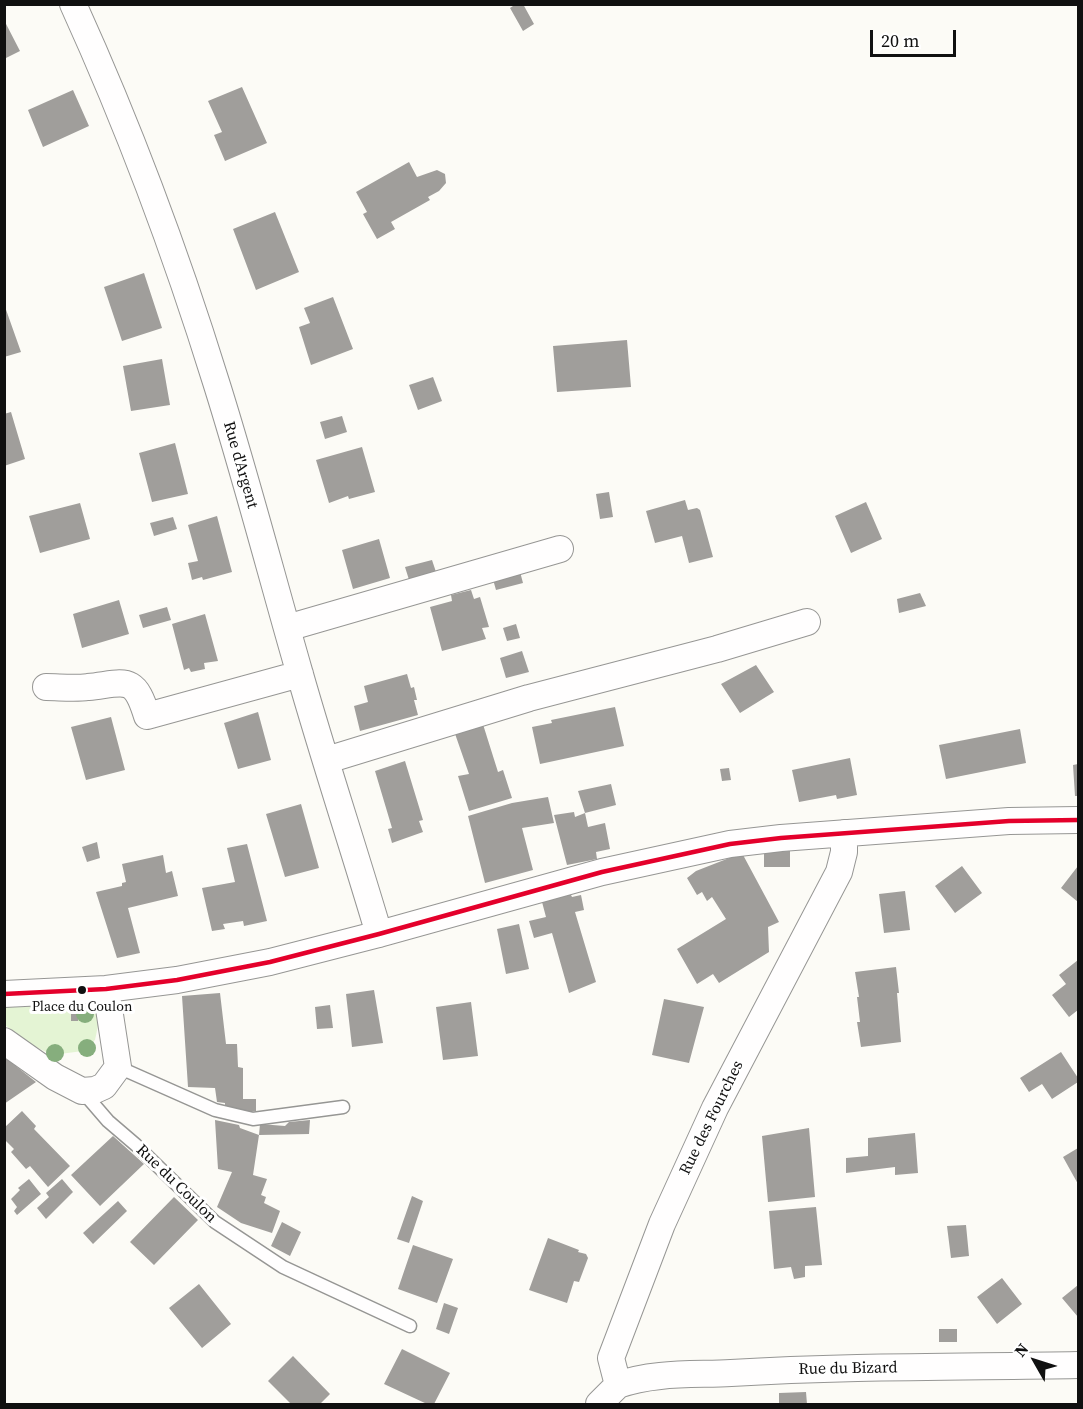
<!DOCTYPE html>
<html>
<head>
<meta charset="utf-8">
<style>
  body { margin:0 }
  #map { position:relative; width:1083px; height:1409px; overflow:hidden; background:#fcfbf6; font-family:"Source Serif 4",serif }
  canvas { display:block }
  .frame { position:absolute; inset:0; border:6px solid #101010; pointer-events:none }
  .north { position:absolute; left:1005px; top:1331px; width:60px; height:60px; -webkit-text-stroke:4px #fff; paint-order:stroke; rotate:309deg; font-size:16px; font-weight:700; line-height:24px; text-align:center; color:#101010 }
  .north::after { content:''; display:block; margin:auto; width:21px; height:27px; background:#101010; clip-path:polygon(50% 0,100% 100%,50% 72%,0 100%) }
  .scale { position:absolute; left:870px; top:30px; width:86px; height:27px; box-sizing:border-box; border:3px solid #101010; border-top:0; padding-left:8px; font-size:18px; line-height:21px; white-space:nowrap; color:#101010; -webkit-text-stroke:4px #fff; paint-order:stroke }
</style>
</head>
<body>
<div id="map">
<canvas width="1083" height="1409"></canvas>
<div class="frame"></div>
<div class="north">N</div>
<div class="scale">20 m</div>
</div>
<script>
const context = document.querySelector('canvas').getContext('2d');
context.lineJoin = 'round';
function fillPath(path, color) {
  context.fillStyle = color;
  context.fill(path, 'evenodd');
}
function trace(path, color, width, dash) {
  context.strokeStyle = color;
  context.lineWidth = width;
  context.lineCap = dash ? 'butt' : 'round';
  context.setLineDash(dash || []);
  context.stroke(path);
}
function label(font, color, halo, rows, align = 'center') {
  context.font = font + ' "Source Serif 4",serif';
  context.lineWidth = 6;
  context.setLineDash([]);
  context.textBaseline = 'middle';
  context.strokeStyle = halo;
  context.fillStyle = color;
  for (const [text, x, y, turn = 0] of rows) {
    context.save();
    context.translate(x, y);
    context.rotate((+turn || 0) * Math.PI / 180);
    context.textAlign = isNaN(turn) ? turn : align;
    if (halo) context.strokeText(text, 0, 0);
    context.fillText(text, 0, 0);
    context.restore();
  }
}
const green = new Path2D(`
  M 96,1002 L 98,1026 L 95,1040 L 83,1051 L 52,1055 L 32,1045 L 5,1025 L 4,1004 Z`);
const building = new Path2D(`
  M 516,4 L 523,4 L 534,24 L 523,31 L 510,8 Z
  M 4,20 L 20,51 L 4,59 Z
  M 242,87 L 267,143 L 225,161 L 214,135 L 222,132 L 208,101 Z
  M 73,90 L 89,126 L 43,147 L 28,110 Z
  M 409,162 L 417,177 L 437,170 L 445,174 L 446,183 L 439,191 L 428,197 L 430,200 L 391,222 L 395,229 L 377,239 L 363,214 L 367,212 L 356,192 Z
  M 275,212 L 299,272 L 256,290 L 233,229 Z
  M 144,273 L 162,328 L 122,341 L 104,287 Z
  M 333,297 L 353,349 L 311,365 L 299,327 L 310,323 L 304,308 Z
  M 4,304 L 21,352 L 4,357 Z
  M 627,340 L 631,387 L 557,392 L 553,346 Z
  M 162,359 L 170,405 L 131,411 L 123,366 Z
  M 433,377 L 442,401 L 418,410 L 409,385 Z
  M 11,412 L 25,459 L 4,466 L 4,414 Z
  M 342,416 L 347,432 L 325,439 L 320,422 Z
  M 175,443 L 188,494 L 152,502 L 139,453 Z
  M 362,447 L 375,492 L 349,499 L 348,496 L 329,503 L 316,460 Z
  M 609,492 L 613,517 L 600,519 L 596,494 Z
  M 685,500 L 688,510 L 697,508 L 700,510 L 713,557 L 689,563 L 682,536 L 655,543 L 646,511 Z
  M 866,502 L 882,539 L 851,553 L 835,516 Z
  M 80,503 L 90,539 L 40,553 L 29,516 Z
  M 217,516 L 232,572 L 203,580 L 202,577 L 192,580 L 188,563 L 198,561 L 188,525 Z
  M 173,517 L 177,529 L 154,536 L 150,523 Z
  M 379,539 L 390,578 L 353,589 L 342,550 Z
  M 432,560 L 437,575 L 410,583 L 405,567 Z
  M 519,568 L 523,583 L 496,590 L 492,576 Z
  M 471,590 L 474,599 L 480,597 L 489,627 L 482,628 L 486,639 L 442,651 L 430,607 L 452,601 L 451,595 Z
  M 920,593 L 926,606 L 899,613 L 897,599 Z
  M 119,600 L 129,634 L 82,648 L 73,614 Z
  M 167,607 L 171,620 L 143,628 L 139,615 Z
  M 205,614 L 218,661 L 204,663 L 205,669 L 191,672 L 189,668 L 184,670 L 172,624 Z
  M 516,624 L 520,638 L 507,641 L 503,628 Z
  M 522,651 L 529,672 L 506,678 L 500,658 Z
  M 756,665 L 774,692 L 740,713 L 721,684 Z
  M 407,674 L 411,688 L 414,687 L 417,700 L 414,700 L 418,715 L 360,731 L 354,706 L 368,702 L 364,686 Z
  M 615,707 L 624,746 L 540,764 L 532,727 L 552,723 L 551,720 Z
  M 258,712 L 271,760 L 238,769 L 224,723 Z
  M 111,717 L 125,770 L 86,780 L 71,727 Z
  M 481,718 L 498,772 L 503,770 L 512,798 L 469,811 L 458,776 L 469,774 L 453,728 Z
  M 1020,729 L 1026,763 L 946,779 L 939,745 Z
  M 850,758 L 857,795 L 837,799 L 836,795 L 799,802 L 792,770 Z
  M 405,761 L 423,820 L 419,821 L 423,832 L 392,843 L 388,829 L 392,828 L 375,771 Z
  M 1078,764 L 1078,796 L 1075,796 L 1073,765 Z
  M 729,768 L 731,780 L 722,781 L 720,769 Z
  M 611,784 L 616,805 L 585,813 L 588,827 L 605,823 L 610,849 L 596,852 L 597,859 L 567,865 L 554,815 L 574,812 L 575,817 L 585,813 L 578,791 Z
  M 548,797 L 554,823 L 522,828 L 533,870 L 485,883 L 468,816 L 512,803 Z
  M 301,804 L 319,868 L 285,877 L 266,814 Z
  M 97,842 L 100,858 L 87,862 L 82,847 Z
  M 247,844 L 267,921 L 244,926 L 243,921 L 223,924 L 225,929 L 212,931 L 202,888 L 235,882 L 227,848 Z
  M 790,851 L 790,867 L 764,867 L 764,852 Z
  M 742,853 L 779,922 L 768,927 L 769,952 L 719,983 L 713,974 L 697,984 L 677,949 L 726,919 L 712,897 L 707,901 L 702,892 L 697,895 L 687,878 L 696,871 Z
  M 163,855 L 166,873 L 172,871 L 178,896 L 128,908 L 140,953 L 117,958 L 96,892 L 122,886 L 122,883 L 126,882 L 122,864 Z
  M 962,866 L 982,893 L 955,913 L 935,886 Z
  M 1078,866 L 1078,902 L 1061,888 Z
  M 905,891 L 910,930 L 884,933 L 879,894 Z
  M 570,893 L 572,897 L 581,895 L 584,910 L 575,912 L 596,982 L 569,993 L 552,933 L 534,938 L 529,921 L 546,917 L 542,902 Z
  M 519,924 L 529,969 L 506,974 L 497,929 Z
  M 1078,960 L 1078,1010 L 1069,1017 L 1052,995 L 1066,984 L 1059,975 Z
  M 896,967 L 899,993 L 897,993 L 901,1042 L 861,1047 L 857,1022 L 860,1022 L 857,997 L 859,997 L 855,972 Z
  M 374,990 L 383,1043 L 352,1047 L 346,994 Z
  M 220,993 L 226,1044 L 237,1044 L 238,1067 L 243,1068 L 243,1099 L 256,1099 L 256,1111 L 246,1112 L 225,1107 L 225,1103 L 217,1102 L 215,1088 L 188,1087 L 182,996 Z
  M 664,999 L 704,1007 L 689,1063 L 652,1055 Z
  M 471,1002 L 478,1056 L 443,1060 L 436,1007 Z
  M 330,1005 L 333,1028 L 317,1029 L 315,1007 Z
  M 71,1010 L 79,1011 L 78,1021 L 71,1021 Z
  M 1061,1052 L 1078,1078 L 1078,1082 L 1052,1099 L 1042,1084 L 1029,1092 L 1020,1078 Z
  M 7,1059 L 36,1082 L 4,1104 L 4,1062 Z
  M 22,1111 L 36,1126 L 34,1129 L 70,1166 L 48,1187 L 30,1166 L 26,1169 L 11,1152 L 14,1149 L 4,1139 L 4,1128 Z
  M 215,1120 L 239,1125 L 240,1128 L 259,1135 L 253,1175 L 267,1179 L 261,1195 L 266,1197 L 264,1203 L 280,1211 L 272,1233 L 241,1223 L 217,1207 L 232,1172 L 218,1169 Z
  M 310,1120 L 309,1134 L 259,1135 L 260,1124 L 285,1126 L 289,1122 Z
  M 809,1128 L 815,1197 L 768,1202 L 762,1136 Z
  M 915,1133 L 918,1173 L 895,1175 L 895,1167 L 846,1173 L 846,1158 L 868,1156 L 868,1138 Z
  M 113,1136 L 144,1164 L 100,1206 L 71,1175 Z
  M 1078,1148 L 1078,1184 L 1063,1157 Z
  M 29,1179 L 41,1194 L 17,1215 L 14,1211 L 17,1207 L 11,1199 L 20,1190 L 18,1188 Z
  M 62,1179 L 73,1192 L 46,1219 L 37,1208 L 49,1197 L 46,1193 Z
  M 412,1196 L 423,1201 L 409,1243 L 397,1239 Z
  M 174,1197 L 198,1220 L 154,1265 L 130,1242 Z
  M 118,1201 L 127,1211 L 93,1244 L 83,1233 Z
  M 816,1207 L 822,1265 L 805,1266 L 805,1277 L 794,1279 L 791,1267 L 774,1269 L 769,1211 Z
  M 282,1222 L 301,1232 L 290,1256 L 271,1246 Z
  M 966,1225 L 969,1256 L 951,1258 L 947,1226 Z
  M 548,1238 L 579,1250 L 578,1252 L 586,1254 L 588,1258 L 579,1282 L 574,1281 L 567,1303 L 529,1290 Z
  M 413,1245 L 453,1259 L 437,1303 L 398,1289 Z
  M 1002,1278 L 1022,1304 L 997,1324 L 977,1297 Z
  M 199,1284 L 231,1324 L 202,1348 L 169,1308 Z
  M 1078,1285 L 1078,1317 L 1062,1298 Z
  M 444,1303 L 458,1308 L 449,1334 L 436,1329 Z
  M 939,1329 L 957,1329 L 957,1342 L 939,1342 Z
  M 402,1349 L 450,1373 L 434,1404 L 427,1404 L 384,1384 Z
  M 293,1356 L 330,1394 L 320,1404 L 291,1404 L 268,1381 Z
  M 806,1392 L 807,1404 L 779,1404 L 779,1393 Z`);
const service = new Path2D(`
  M 118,1067 L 215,1110 L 253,1119 L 343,1107
  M 83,1092 L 108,1121 L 136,1145 L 215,1222 L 283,1267 L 410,1326`);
const minor = new Path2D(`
  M 73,4 C 129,127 176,253 216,382 C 246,477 271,574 299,671 C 324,759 353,846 379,934
  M 287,628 L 560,549
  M 46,687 C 59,687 74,689 88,687 C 126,683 134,674 147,716 L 300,674
  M 327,760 L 529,698 L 717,649 L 807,622
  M 4,994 L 106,989 L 177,980 L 270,962 L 379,934 L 602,872 L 730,844 L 781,838 L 1009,821 L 1078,820
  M 4,1041 L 55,1077 L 82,1091 L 95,1090 L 104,1086 L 118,1067 L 106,989
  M 618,1385 C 653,1372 695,1375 731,1373 C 847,1366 963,1367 1078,1365
  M 599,1404 L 618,1385 L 611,1358 L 662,1224 L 715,1108 L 839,872 L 844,852 L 844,833`);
const bus1 = new Path2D(`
  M 4,994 L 106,989 L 177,980 L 270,962 L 379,934 L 602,872 L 730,844 L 781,838 L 1009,821 L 1078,820`);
const trees = [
  [85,1014],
  [87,1048],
  [55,1053]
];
const markers = [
  [82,990,5,"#101010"]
];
const busNames = [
  ["Place du Coulon",82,1007]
];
const streetNames = [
  ["Rue d'Argent",240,465,74],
  ["Rue des Fourches",712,1118,-64],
  ["Rue du Coulon",176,1184,44],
  ["Rue du Bizard",848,1369,-1]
];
fillPath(green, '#e4f4d4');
fillPath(building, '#a09e9b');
trace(service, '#969694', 15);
trace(minor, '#969694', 28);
trace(service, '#fffefe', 12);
trace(minor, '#fffefe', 26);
trace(bus1, '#e4002b', 4.5);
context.fillStyle = '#86ae7d';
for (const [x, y] of trees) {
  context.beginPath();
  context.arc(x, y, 9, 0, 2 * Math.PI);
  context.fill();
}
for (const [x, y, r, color] of markers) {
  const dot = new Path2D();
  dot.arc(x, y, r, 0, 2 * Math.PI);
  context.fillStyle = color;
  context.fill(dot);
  trace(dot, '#fff', 2);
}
label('14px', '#101010', '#fff', busNames);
label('16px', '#101010', '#fff', streetNames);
</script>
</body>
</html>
